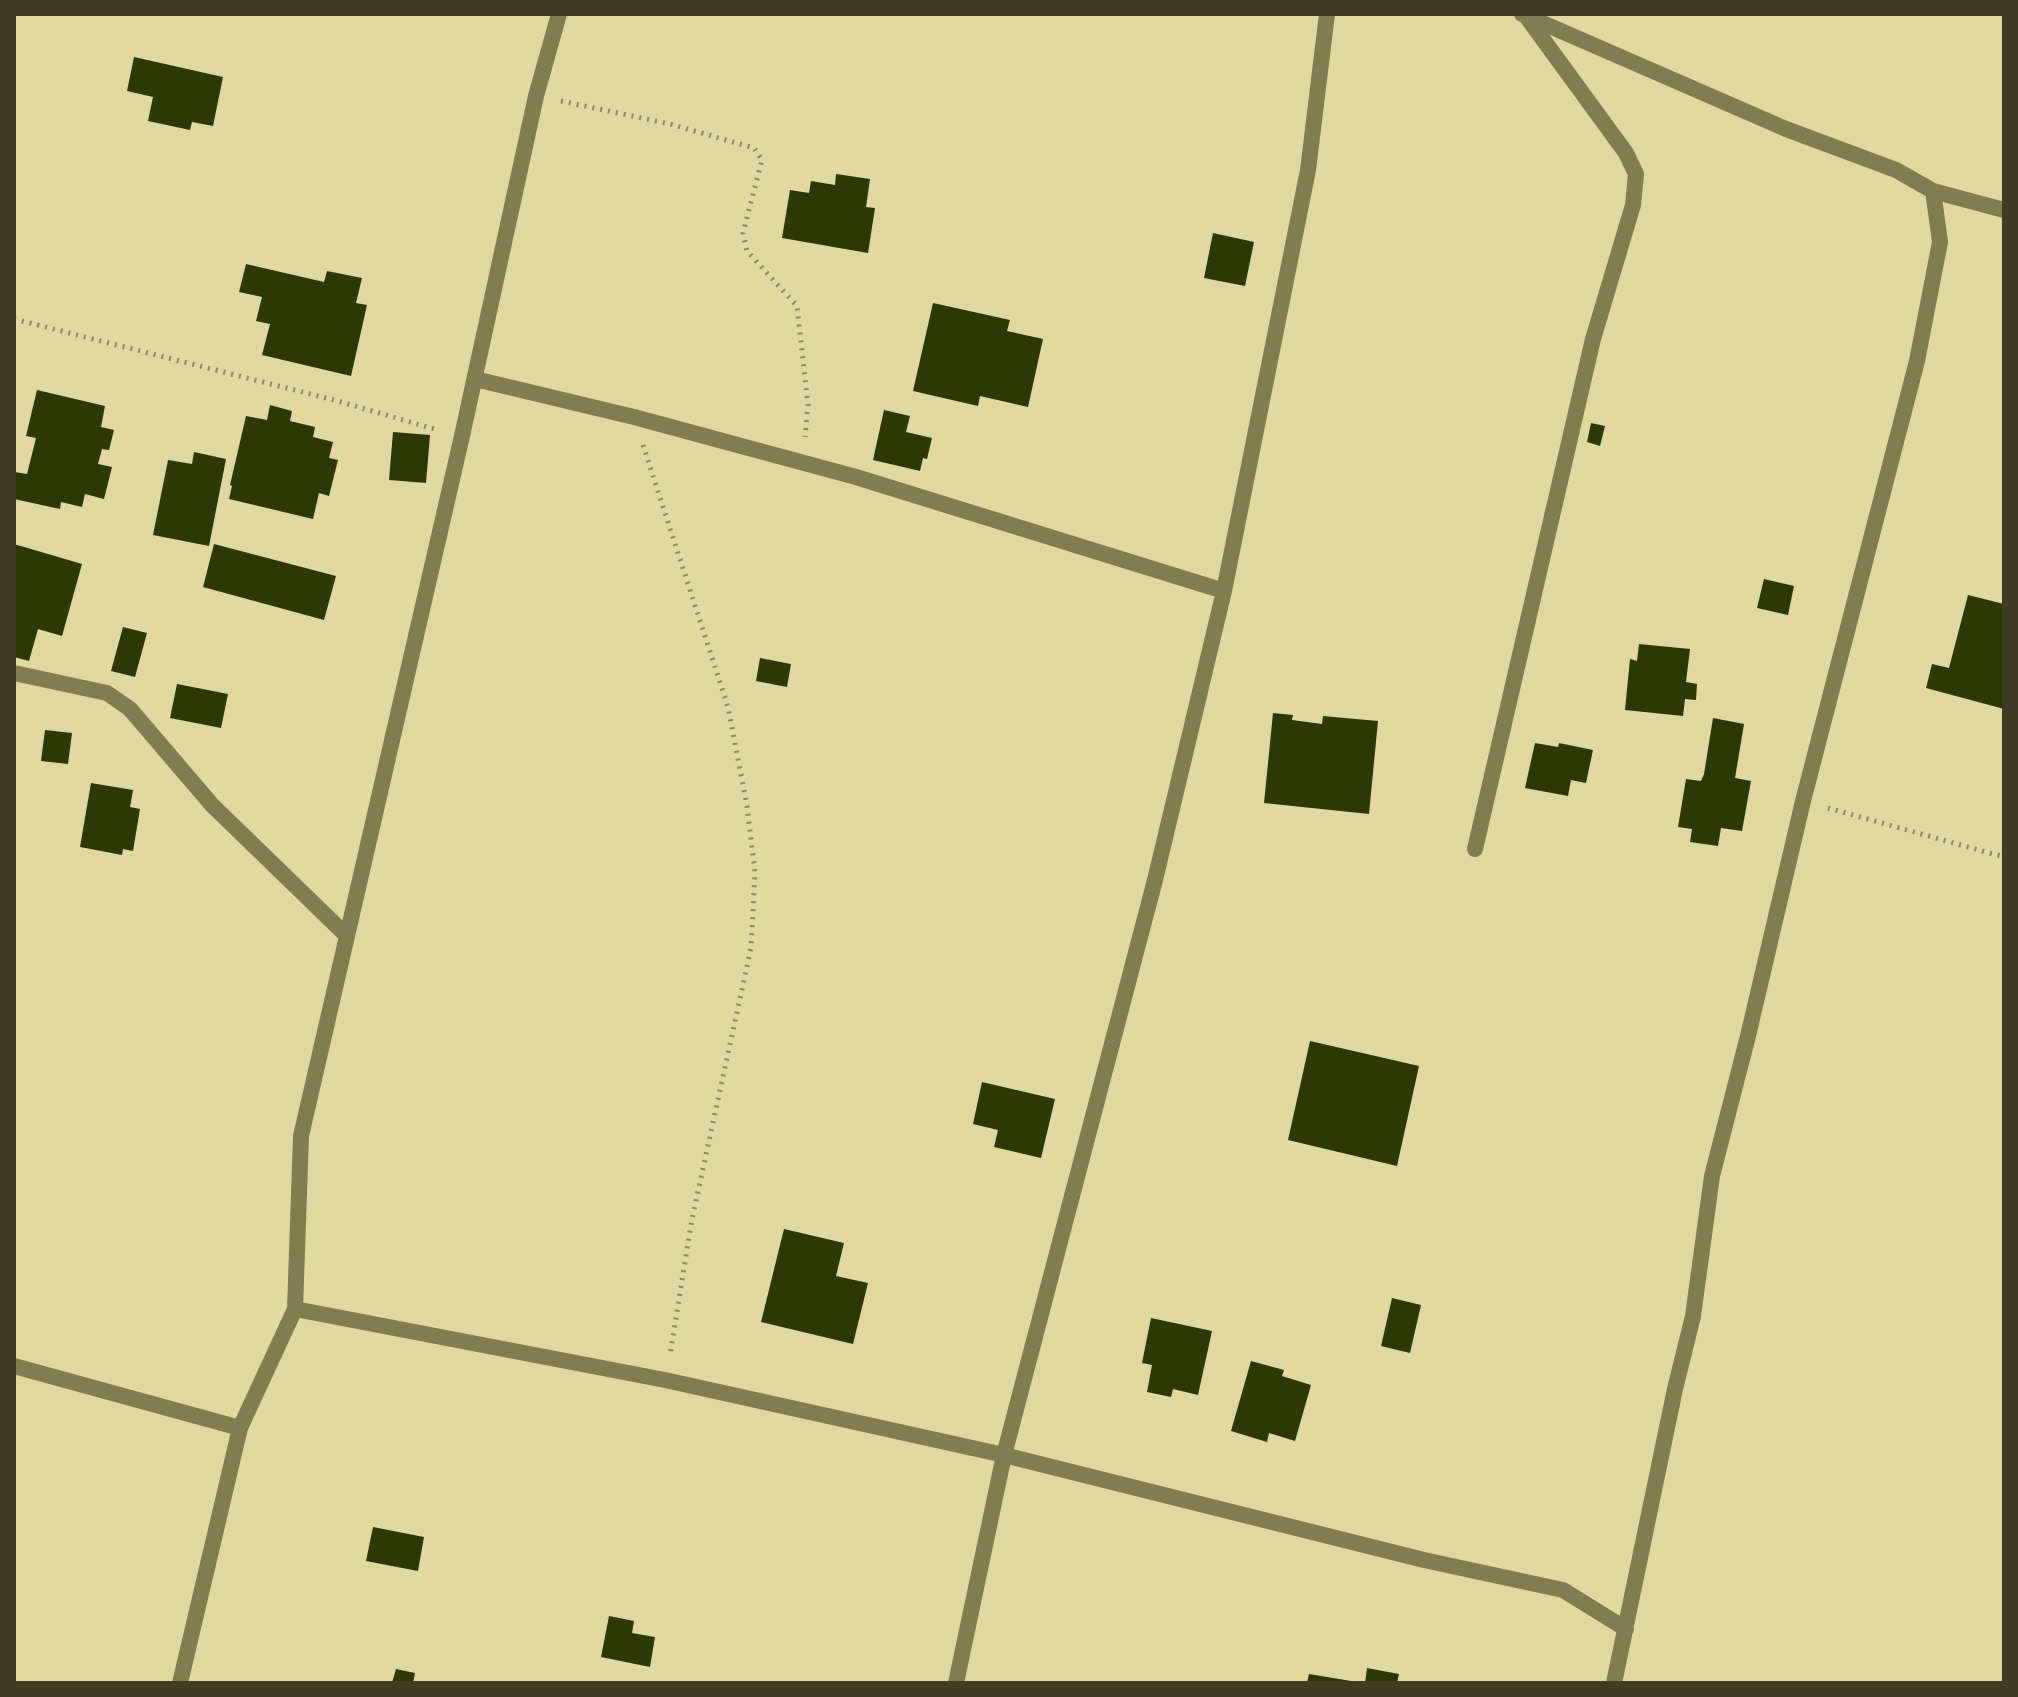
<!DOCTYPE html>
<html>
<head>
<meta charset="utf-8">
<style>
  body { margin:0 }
  #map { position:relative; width:2018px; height:1697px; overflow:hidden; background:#dfd8a0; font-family:"Varela Round",sans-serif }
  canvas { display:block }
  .frame { position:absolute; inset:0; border:16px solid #3f3c26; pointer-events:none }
</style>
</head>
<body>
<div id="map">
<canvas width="2018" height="1697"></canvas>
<div class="frame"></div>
</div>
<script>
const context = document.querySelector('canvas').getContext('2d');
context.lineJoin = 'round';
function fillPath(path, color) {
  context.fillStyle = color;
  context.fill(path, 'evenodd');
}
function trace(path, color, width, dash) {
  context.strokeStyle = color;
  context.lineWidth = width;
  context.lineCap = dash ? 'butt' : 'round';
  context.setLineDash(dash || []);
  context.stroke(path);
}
const building = new Path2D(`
  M 134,57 L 223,77 L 213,126 L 192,122 L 190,130 L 148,121 L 153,97 L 127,91 Z
  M 836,174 L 870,179 L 866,207 L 875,208 L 868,253 L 782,238 L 790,190 L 809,193 L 811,181 L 835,185 Z
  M 1213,233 L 1254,242 L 1245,286 L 1204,278 Z
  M 246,264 L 324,282 L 327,271 L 362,278 L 356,303 L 367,305 L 351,376 L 262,355 L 270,324 L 256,321 L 262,297 L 239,292 Z
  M 933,303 L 1010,320 L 1007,331 L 1043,339 L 1028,407 L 980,396 L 978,406 L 913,391 Z
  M 37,390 L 105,406 L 101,427 L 114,430 L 109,450 L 102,449 L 98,464 L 112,467 L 104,499 L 85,494 L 82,507 L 61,502 L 60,509 L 14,499 L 15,472 L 27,474 L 36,438 L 26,436 Z
  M 270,405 L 292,411 L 290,421 L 315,427 L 313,437 L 333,442 L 329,458 L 338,460 L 329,496 L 319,493 L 313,519 L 229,499 L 232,486 L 230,485 L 246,416 L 267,420 Z
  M 884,410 L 910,416 L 906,432 L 932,438 L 927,459 L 923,458 L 920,471 L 873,460 Z
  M 1591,423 L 1605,426 L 1600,446 L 1587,442 Z
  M 393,432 L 430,435 L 426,483 L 389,480 Z
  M 194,452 L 226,459 L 209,546 L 153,535 L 168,460 L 192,464 Z
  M 14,544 L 82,564 L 62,636 L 38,629 L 29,661 L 14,657 Z
  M 214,544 L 336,576 L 324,620 L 203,587 Z
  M 1764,579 L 1794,586 L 1788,615 L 1757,608 Z
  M 1968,595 L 2004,604 L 2004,709 L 1926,688 L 1932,664 L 1949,668 Z
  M 123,627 L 147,633 L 135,677 L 111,671 Z
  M 1639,644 L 1690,649 L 1686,682 L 1697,684 L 1696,700 L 1685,699 L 1683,716 L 1625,710 L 1630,659 L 1637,661 Z
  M 760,658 L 791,664 L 787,687 L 756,681 Z
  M 177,684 L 228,694 L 221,728 L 170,718 Z
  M 1273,713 L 1293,715 L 1292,720 L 1322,724 L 1323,716 L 1378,721 L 1369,814 L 1264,803 Z
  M 1713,718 L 1744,724 L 1735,778 L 1751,781 L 1742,831 L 1721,828 L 1718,846 L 1690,842 L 1692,829 L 1678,827 L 1686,779 L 1701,781 L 1704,774 Z
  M 45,730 L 72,733 L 68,764 L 41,761 Z
  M 1535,743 L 1558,747 L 1559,743 L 1593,750 L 1586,783 L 1571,780 L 1568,796 L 1525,788 Z
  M 91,783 L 133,790 L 130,807 L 140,809 L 133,851 L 123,849 L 122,855 L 80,847 Z
  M 1310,1041 L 1419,1066 L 1397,1166 L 1288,1140 Z
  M 982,1082 L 1055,1099 L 1041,1158 L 994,1147 L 998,1130 L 973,1124 Z
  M 784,1229 L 844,1243 L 836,1276 L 868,1283 L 853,1344 L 761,1322 Z
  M 1392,1298 L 1421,1305 L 1410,1353 L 1381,1346 Z
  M 1151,1318 L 1212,1331 L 1198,1395 L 1173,1389 L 1171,1397 L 1147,1392 L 1152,1365 L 1142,1363 Z
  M 1251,1361 L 1284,1370 L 1282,1376 L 1311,1385 L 1295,1441 L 1269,1433 L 1267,1442 L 1231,1431 Z
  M 373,1527 L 424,1537 L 418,1571 L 366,1561 Z
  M 609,1616 L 634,1621 L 632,1633 L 655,1637 L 650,1667 L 601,1657 Z
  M 1367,1668 L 1399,1674 L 1397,1683 L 1365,1683 Z
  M 396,1669 L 415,1673 L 413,1683 L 392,1683 Z
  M 1309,1674 L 1351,1681 L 1351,1683 L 1307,1683 Z`);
const path = new Path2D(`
  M 561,101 L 670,124 L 754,148 L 762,160 L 743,233 L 747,251 L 797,306 L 808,405 L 805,437
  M 14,319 L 334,400 L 438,430
  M 643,445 L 728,707 L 747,806 L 755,873 L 751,948 L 692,1219 L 670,1355
  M 1828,808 L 2004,857`);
const minor = new Path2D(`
  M 1522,14 L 1786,129 L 1896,170 L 1933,191 L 1940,242 L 1917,361 L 1803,801 L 1748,1036 L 1712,1176 L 1693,1316 L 1675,1389 L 1614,1683
  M 1933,191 L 2004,210
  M 475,379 L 634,417 L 856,477 L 1224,591
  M 14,673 L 107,693 L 130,709 L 212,805 L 346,935
  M 1475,849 L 1593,339 L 1633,205 L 1636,174 L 1626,153 L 1526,16
  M 295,1309 L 665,1380 L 1004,1455 L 1424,1560 L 1563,1590 L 1626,1629
  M 14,1366 L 240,1428
  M 180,1683 L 240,1428 L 295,1309 L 301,1136 L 462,436 L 536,96 L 559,14
  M 956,1683 L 1004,1455 L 1155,880 L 1224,591 L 1308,170 L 1327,14`);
fillPath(building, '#2d3905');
trace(path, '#8e8962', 5, [2, 6]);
trace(minor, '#827d50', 16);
</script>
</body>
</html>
